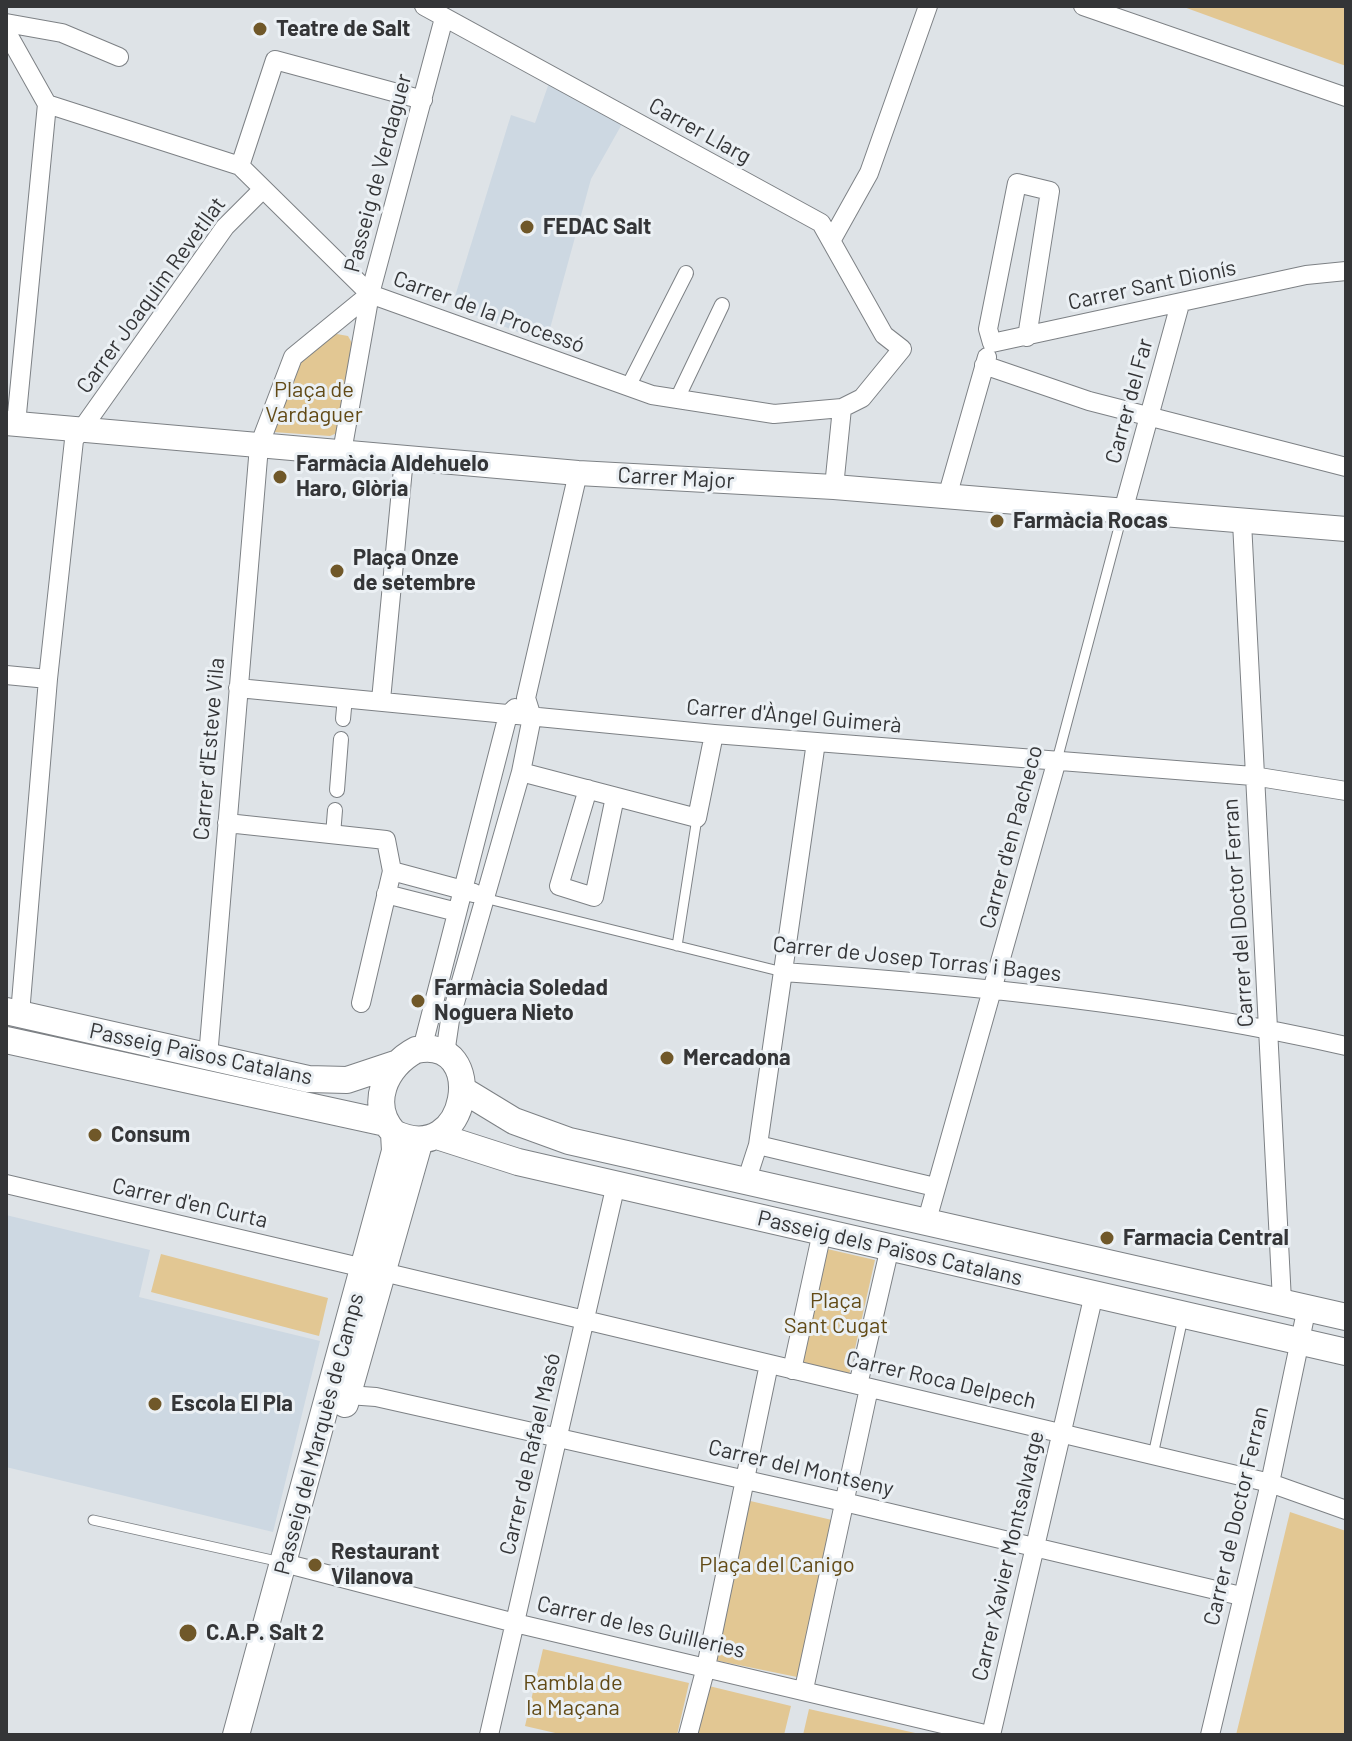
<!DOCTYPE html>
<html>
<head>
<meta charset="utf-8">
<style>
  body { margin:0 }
  #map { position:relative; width:1352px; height:1741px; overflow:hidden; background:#dee3e7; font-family:Barlow,sans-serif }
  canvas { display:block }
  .frame { position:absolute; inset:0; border:8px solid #343537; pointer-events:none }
</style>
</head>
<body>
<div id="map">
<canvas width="1352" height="1741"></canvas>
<div class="frame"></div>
</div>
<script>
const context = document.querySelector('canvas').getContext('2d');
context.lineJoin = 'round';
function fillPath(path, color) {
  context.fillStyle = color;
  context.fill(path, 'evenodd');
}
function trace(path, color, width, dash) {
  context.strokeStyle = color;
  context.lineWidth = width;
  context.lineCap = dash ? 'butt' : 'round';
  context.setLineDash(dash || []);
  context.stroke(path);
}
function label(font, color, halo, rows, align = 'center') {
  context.font = font + ' Barlow,sans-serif';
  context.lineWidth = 6;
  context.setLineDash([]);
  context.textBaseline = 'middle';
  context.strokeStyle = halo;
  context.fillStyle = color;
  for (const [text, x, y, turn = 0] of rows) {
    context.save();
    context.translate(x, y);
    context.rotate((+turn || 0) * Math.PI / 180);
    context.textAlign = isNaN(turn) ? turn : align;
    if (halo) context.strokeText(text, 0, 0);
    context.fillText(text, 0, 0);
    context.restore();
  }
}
const built = new Path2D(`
  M 549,83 L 622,124 L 591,179 L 546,343 L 452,306 L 511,115 L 535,123 Z
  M 6,1215 L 150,1250 L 139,1297 L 320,1341 L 273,1532 L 6,1467 Z`);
const green = new Path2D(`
  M 1181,6 L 1346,6 L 1346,66 Z
  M 331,333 L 348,336 L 353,345 L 337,433 L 330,436 L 273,432 L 299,363 Z
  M 823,1248 L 875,1260 L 849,1375 L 797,1363 Z
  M 161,1254 L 328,1298 L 319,1336 L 151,1292 Z
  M 746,1500 L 832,1520 L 797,1677 L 714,1660 Z
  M 1290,1512 L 1346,1531 L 1346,1735 L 1236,1735 Z
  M 543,1649 L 689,1683 L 677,1735 L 564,1735 L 525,1726 Z
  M 709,1686 L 791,1706 L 784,1735 L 697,1735 Z
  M 809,1709 L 924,1735 L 803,1735 Z`);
const service = new Path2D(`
  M 1057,760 L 1123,512
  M 488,899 L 783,972
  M 677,946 L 697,818
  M 1153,1455 L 1183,1318
  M 93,1520 L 281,1562`);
const pedestrian = new Path2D(`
  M 628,387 L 686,273
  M 677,399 L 722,305
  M 343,719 L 345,697
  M 337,790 L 341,739
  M 333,835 L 335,810`);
const minor = new Path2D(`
  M 424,6 L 821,223 L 884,335 L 902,349 L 862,398 L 842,408 L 834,487
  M 1083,6 L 1346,97
  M 6,23 L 62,33 L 119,57
  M 6,31 L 47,104 L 240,166 L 370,294 L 652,395 L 774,414 L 842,408
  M 240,166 L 275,60 L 423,100
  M 831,241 L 869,173 L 928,6
  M 992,343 L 1306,275 L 1346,271
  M 992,343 L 988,329 L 1017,183 L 1050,191 L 1027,337
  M 984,365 L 1089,401 L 1346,467
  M 16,424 L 47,104
  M 342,452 L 370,294 L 444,18
  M 947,497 L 987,357
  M 1123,511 L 1180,304
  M 1242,522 L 1282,1301
  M 6,675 L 48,679
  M 238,688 L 714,734 L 1253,776 L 1346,791
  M 381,700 L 404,458
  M 521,772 L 697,818 L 714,734
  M 588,789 L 559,886 L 594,897 L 615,797
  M 227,823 L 386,840 L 392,871 L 361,1003
  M 392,871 L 474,893
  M 386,894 L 457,912
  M 783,972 C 972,985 1161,1004 1346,1046
  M 20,1014 L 48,679 L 74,440 L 225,227 L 263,189
  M 422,1049 L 508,715 L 515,708
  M 445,1054 L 450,1020 L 521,772 L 532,717 L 526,698 L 578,473
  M 208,1057 L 259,446 L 293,357 L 370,294
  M 758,1145 L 935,1187
  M 746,1182 L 758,1145 L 816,742
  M 6,1184 L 364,1268
  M 927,1220 L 1057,760
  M 383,1272 L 1270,1483 L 1346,1510
  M 792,1370 L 822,1232
  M 858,1385 L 890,1247
  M 348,1395 L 376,1397 L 844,1502 L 1241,1596
  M 284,1563 L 515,1623 L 989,1735
  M 804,1689 L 869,1388
  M 489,1735 L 616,1184
  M 688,1735 L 706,1667 L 769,1364
  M 991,1735 L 1094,1294
  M 1210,1735 L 1270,1483 L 1307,1307`);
const tertiary = new Path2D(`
  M 6,423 L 578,473 L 834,487 L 1346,529`);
const secondary = new Path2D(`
  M 6,1011 L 308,1079 L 347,1080 L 395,1064
  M 6,1040 L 386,1123
  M 416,1050 C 489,1034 470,1170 394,1133 C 368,1105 385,1066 416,1050 Z
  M 463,1090 L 514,1121 L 569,1141 L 1346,1317
  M 437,1136 L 518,1162 L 1346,1352
  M 345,1404 L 420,1140
  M 236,1735 L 388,1177 L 395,1151 L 394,1133`);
const markers = [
  [260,29,8,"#705829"],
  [527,227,8,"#705829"],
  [280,477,8,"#705829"],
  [997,521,8,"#705829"],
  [337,571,8,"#705829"],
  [418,1001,8,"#705829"],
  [667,1058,8,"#705829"],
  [95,1135,8,"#705829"],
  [1107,1238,8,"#705829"],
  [155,1404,8,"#705829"],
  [315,1565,8,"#705829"],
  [188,1633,10,"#705829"]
];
const poiNames = [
  ["Teatre de Salt",276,29],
  ["FEDAC Salt",543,227],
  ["Farmàcia Aldehuelo",296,464],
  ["Haro, Glòria",296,489],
  ["Farmàcia Rocas",1013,521],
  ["Plaça Onze",353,558],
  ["de setembre",353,583],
  ["Farmàcia Soledad",434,988],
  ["Noguera Nieto",434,1013],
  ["Mercadona",683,1058],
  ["Consum",111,1135],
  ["Farmacia Central",1123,1238],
  ["Escola El Pla",171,1404],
  ["Restaurant",331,1552],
  ["Vilanova",331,1577],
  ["C.A.P. Salt 2",206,1633]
];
const streetNames = [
  ["Carrer Llarg",700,131,29],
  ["Passeig de Verdaguer",378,173,-75],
  ["Carrer Sant Dionís",1152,285,-12],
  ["Carrer Joaquim Revetllat",151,295,-54],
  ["Carrer de la Processó",489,312,20],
  ["Carrer del Far",1129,401,-75],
  ["Carrer Major",676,478,3],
  ["Carrer d'Àngel Guimerà",794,716,5],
  ["Carrer d'Esteve Vila",209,749,-85],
  ["Carrer d'en Pacheco",1011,837,-75],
  ["Carrer del Doctor Ferran",1238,913,-94],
  ["Carrer de Josep Torras i Bages",917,959,6],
  ["Passeig Països Catalans",201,1054,12],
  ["Carrer d'en Curta",190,1203,13],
  ["Passeig dels Països Catalans",890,1248,13],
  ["Carrer Roca Delpech",941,1380,13],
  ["Passeig del Marquès de Camps",319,1434,-75],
  ["Carrer de Rafael Masó",530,1454,-77],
  ["Carrer del Montseny",801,1468,13],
  ["Carrer de Doctor Ferran",1236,1516,-77],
  ["Carrer Xavier Montsalvatge",1008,1556,-77],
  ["Carrer de les Guilleries",641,1627,13]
];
const parkNames = [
  ["Plaça de",314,390],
  ["Vardaguer",314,415],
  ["Plaça",836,1301],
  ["Sant Cugat",836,1326],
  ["Plaça del Canigo",777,1565],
  ["Rambla de",573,1683],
  ["la Maçana",573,1708]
];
fillPath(built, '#cdd8e2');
fillPath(green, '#e2c793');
trace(service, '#7d8185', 11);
trace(pedestrian, '#7d8185', 16);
trace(minor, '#7d8185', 20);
trace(tertiary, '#7d8185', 26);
trace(secondary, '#7d8185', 28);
trace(service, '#fff', 9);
trace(pedestrian, '#fff', 14);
trace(minor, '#fff', 18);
trace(tertiary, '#fff', 24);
trace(secondary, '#fff', 26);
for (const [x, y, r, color] of markers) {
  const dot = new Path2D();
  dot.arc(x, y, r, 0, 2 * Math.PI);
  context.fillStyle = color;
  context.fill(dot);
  trace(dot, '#ebf0f4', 3);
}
label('bold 22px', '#343537', '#ebf0f4', poiNames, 'left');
label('22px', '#343537', '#ebf0f4', streetNames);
label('22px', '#624a16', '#ebf0f4', parkNames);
</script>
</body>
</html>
